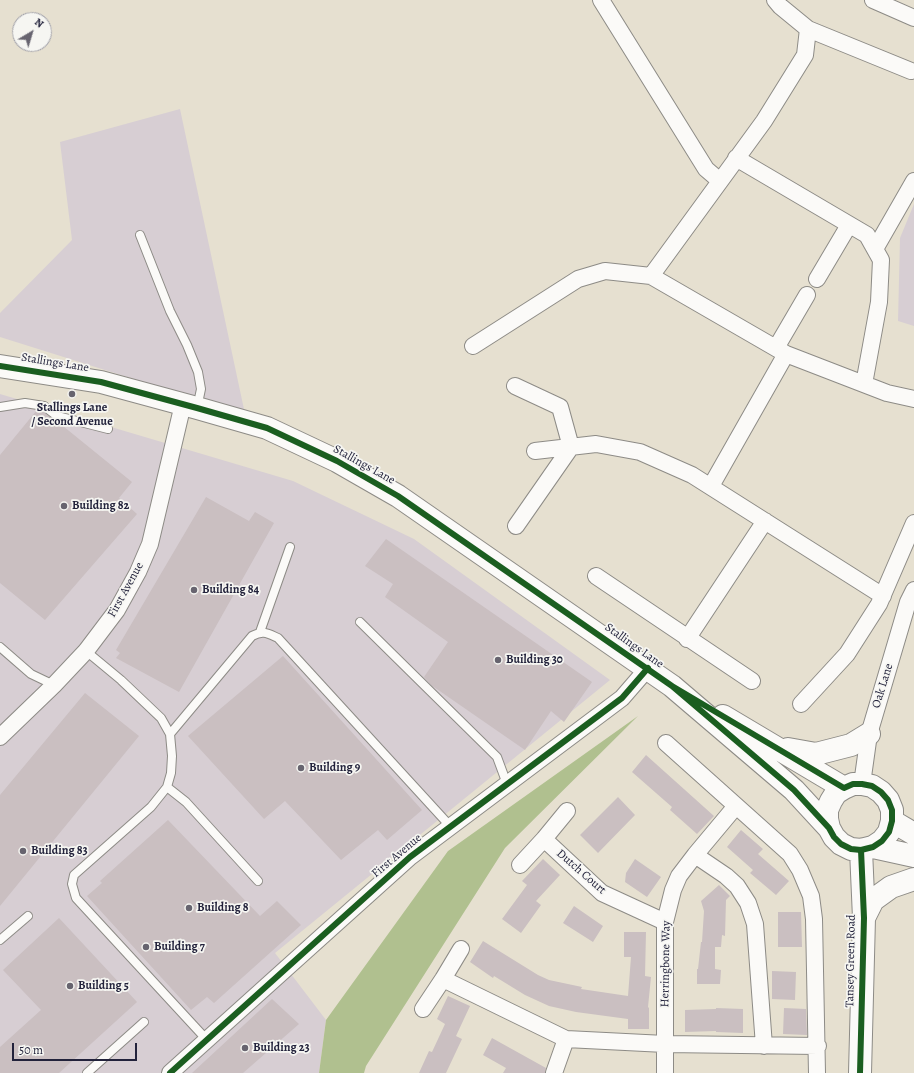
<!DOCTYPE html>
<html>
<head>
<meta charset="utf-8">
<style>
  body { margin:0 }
  #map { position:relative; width:914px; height:1073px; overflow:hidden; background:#e6e0d0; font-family:Alegreya,serif }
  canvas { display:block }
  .north { position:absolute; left:12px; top:12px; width:40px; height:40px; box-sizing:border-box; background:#f6f6f2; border:1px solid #a1a1a9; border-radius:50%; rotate:38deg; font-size:11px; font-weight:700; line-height:16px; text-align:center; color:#22223b }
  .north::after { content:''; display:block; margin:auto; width:14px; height:18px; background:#67646f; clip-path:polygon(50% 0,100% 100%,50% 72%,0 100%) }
  .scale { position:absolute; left:12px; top:1043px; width:125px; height:18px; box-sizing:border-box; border:2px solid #22223b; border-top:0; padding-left:5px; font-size:12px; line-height:14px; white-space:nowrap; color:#22223b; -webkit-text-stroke:3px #f6f6f2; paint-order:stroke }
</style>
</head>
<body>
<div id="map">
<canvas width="914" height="1073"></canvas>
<div class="north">N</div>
<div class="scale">50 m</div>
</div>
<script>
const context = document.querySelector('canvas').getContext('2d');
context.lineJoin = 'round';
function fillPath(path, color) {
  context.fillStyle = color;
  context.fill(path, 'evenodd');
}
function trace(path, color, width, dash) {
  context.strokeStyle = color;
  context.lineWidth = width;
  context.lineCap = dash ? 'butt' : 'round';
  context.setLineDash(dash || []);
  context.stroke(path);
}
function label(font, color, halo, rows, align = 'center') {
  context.font = font + ' Alegreya,serif';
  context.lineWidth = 3.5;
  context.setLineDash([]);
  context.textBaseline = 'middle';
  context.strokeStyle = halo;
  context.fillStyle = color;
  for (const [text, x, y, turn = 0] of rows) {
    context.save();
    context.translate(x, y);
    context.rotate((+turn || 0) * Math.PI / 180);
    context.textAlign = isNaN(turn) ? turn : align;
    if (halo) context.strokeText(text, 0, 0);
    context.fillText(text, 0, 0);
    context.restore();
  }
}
const industrial = new Path2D(`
  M 180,109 L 245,414 L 0,337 L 0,313 L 72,240 L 60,142 Z
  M 914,204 L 914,326 L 898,321 L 900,238 Z
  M 0,394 L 293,481 L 414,539 L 610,680 L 275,953 L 326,1020 L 319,1073 L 0,1073 Z`);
const forest = new Path2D(`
  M 638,716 L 505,848 L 366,1066 L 364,1073 L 319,1073 L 326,1020 L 448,851 Z`);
const building = new Path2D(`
  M 37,410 L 42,411 L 54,420 L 58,422 L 132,482 L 119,498 L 137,514 L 45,620 L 0,583 L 0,455 Z
  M 206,497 L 249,521 L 255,512 L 274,523 L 179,692 L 116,658 L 120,653 L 116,650 Z
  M 386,539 L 592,682 L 564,722 L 551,711 L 525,750 L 431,685 L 424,677 L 448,642 L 385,597 L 393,584 L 365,566 Z
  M 283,656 L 422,810 L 387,840 L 378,830 L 341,860 L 285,801 L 264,819 L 188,736 Z
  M 85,693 L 139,736 L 0,906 L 0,795 Z
  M 646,755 L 714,816 L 697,834 L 670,810 L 672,807 L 632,772 Z
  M 618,797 L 635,815 L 598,853 L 580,835 Z
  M 168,820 L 260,916 L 277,901 L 301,925 L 214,1003 L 207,997 L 191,1010 L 87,896 L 102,883 L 100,881 Z
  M 741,830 L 763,849 L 758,854 L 789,881 L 776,895 L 750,873 L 753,870 L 727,847 Z
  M 543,859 L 560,875 L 536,901 L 541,905 L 521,933 L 502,919 L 527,885 L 522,881 Z
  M 635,859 L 661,877 L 647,897 L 625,882 L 626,873 Z
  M 719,885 L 730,896 L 726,900 L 725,936 L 722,935 L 721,947 L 715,947 L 715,969 L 721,970 L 720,984 L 697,984 L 697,969 L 698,969 L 701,942 L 702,942 L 704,911 L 701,901 Z
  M 574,906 L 603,926 L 593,942 L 563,923 Z
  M 778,912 L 801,912 L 802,947 L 778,947 Z
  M 59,918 L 137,1002 L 59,1073 L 0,1073 L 0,1047 L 41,1010 L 3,970 Z
  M 624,932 L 646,932 L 645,976 L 651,977 L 648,1007 L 649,1008 L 649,1029 L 628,1029 L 628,1019 L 576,1012 L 549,1006 L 525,995 L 494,976 L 493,978 L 470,962 L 483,941 L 538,975 L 549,980 L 582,987 L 581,989 L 628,996 L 631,957 L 624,957 Z
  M 772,971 L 796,972 L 795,1000 L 772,999 Z
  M 448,996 L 470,1006 L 456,1036 L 462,1039 L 446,1073 L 419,1073 L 429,1051 L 432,1052 L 445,1024 L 437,1019 Z
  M 272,999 L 299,1024 L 243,1073 L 192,1073 Z
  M 716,1008 L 743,1009 L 743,1033 L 716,1032 L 716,1031 L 685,1032 L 685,1010 L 716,1009 Z
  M 784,1008 L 806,1009 L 807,1035 L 783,1034 Z
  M 492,1038 L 546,1068 L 545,1073 L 503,1073 L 506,1068 L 483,1055 Z`);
const lane = new Path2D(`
  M 140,235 L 170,311 L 187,345 L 198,372 L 201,389 L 197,408
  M 0,407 L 25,403 L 44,406 L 57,416 L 108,429
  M 360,622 L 497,757 L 507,784
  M 260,632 L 290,547
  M 0,647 L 31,674 L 54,685
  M 86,651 L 121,680 L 161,718 L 170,734 L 172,756 L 171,773 L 167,787 L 151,807 L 74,875 L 72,884 L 76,898 L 207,1040
  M 170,734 L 252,636 C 263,630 267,633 278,638 L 451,827
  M 167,787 L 186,802 L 258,881
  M 0,940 L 28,916
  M 87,1073 L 144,1022`);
const street = new Path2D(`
  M 601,0 L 706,169 L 720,181
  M 873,0 L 914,18
  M 808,29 L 911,71
  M 736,158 L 867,235 L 881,260 L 879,302 L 864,384
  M 875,249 L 914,181
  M 651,276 L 764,121 L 805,55 L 808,29 L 780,6 L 775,0
  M 817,279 L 849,225
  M 473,346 L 578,279 L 605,271 L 651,276 L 786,354 L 887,393 L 914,399
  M 776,348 L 807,295
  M 515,386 L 560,407 L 571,447 L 516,526
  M 535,451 L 596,444 L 640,452 L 692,475 L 883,596
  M 711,486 L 786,354
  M 596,576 L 752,681
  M 687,639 L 765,521
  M 801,704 L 847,654 L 879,604 L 914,523
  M 0,737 L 54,685 L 86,651 L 117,610 L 138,572 L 150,544 L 183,404
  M 666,743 L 790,854 L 800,870 L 811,896 L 814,919 L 817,1073
  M 862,784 L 869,734 L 908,602 L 914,590
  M 544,839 L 602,893 L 665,922
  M 695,855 L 726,876 L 737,886 L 748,903 L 755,924 L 764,1046
  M 520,865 L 544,839 L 567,811
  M 443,979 L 566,1039 L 665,1044 L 818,1046
  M 423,1009 L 443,979 L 461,949
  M 170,1073 L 410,857 L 622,698 L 648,668
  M 554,1073 L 566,1039
  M 665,1073 L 665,922 L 673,890 L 679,876 L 695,855 L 736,806`);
const secondary = new Path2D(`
  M 0,366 L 101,382 L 197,408 L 267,428 L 337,461 L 398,496 L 672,686 L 794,790 L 829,828 L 834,837 L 841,844 L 851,849 L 861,850 L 873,847 L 882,841 L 889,832 L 892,821 L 892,810 L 888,800 L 881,792 L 872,786 L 862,784 L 853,784 L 844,788 L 836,793 L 831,801 L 827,810 L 827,819 L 829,828
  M 723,716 L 844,788
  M 788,749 L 816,754 L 851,745 L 869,734
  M 892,821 L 914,834
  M 873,847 L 914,856
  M 864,918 L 873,900 L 891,887 L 914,879
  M 860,1073 L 864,918 L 861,850`);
const cycleway = new Path2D(`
  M 0,366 L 101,382 L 197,408 L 267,428 L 337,461 L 398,496 L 672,686 L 794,790 L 829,828 L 834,837 L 841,844 L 851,849 L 861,850 L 873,847 L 882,841 L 889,832 L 892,821 L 892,810 L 888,800 L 881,792 L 872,786 L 862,784 L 853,784 L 844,788 L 672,686
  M 170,1073 L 410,857 L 622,698 L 648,668
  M 860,1073 L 864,918 L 861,850`);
const markers = [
  [72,394,4,"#67646f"],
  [64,506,4,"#67646f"],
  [194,590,4,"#67646f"],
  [498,660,4,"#67646f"],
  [301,768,4,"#67646f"],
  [23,851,4,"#67646f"],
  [189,908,4,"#67646f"],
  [146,947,4,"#67646f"],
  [70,986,4,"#67646f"],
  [245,1048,4,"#67646f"]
];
const streetNames = [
  ["Stallings Lane",55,363,9],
  ["Stallings Lane",364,465,29],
  ["First Avenue",126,590,-61],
  ["Stallings Lane",634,646,35],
  ["Oak Lane",883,686,-73],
  ["First Avenue",397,856,-40],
  ["Dutch Court",581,872,41],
  ["Tansey Green Road",851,961,-89],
  ["Herringbone Way",666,964,-89]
];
const poiNames = [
  ["Stallings Lane",72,408,"center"],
  ["/ Second Avenue",72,422,"center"],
  ["Building 82",72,506],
  ["Building 84",202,590],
  ["Building 30",506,660],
  ["Building 9",309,768],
  ["Building 83",31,851],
  ["Building 8",197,908],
  ["Building 7",154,947],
  ["Building 5",78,986],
  ["Building 23",253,1048]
];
fillPath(industrial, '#d7ced3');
fillPath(forest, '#b0c08f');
fillPath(building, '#cabfc1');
trace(lane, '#8d8b86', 10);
trace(street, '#8d8b86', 18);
trace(secondary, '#8d8b86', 24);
trace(lane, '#fbfaf8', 8);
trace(street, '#fbfaf8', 16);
trace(secondary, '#fbfaf8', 22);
trace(cycleway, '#1b5e20', 6);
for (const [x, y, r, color] of markers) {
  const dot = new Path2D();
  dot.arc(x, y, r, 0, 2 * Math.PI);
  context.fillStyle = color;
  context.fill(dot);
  trace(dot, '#f6f6f2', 1.5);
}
label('12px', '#22223b', '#f6f6f2', streetNames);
label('bold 12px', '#22223b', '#f6f6f2', poiNames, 'left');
</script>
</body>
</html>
